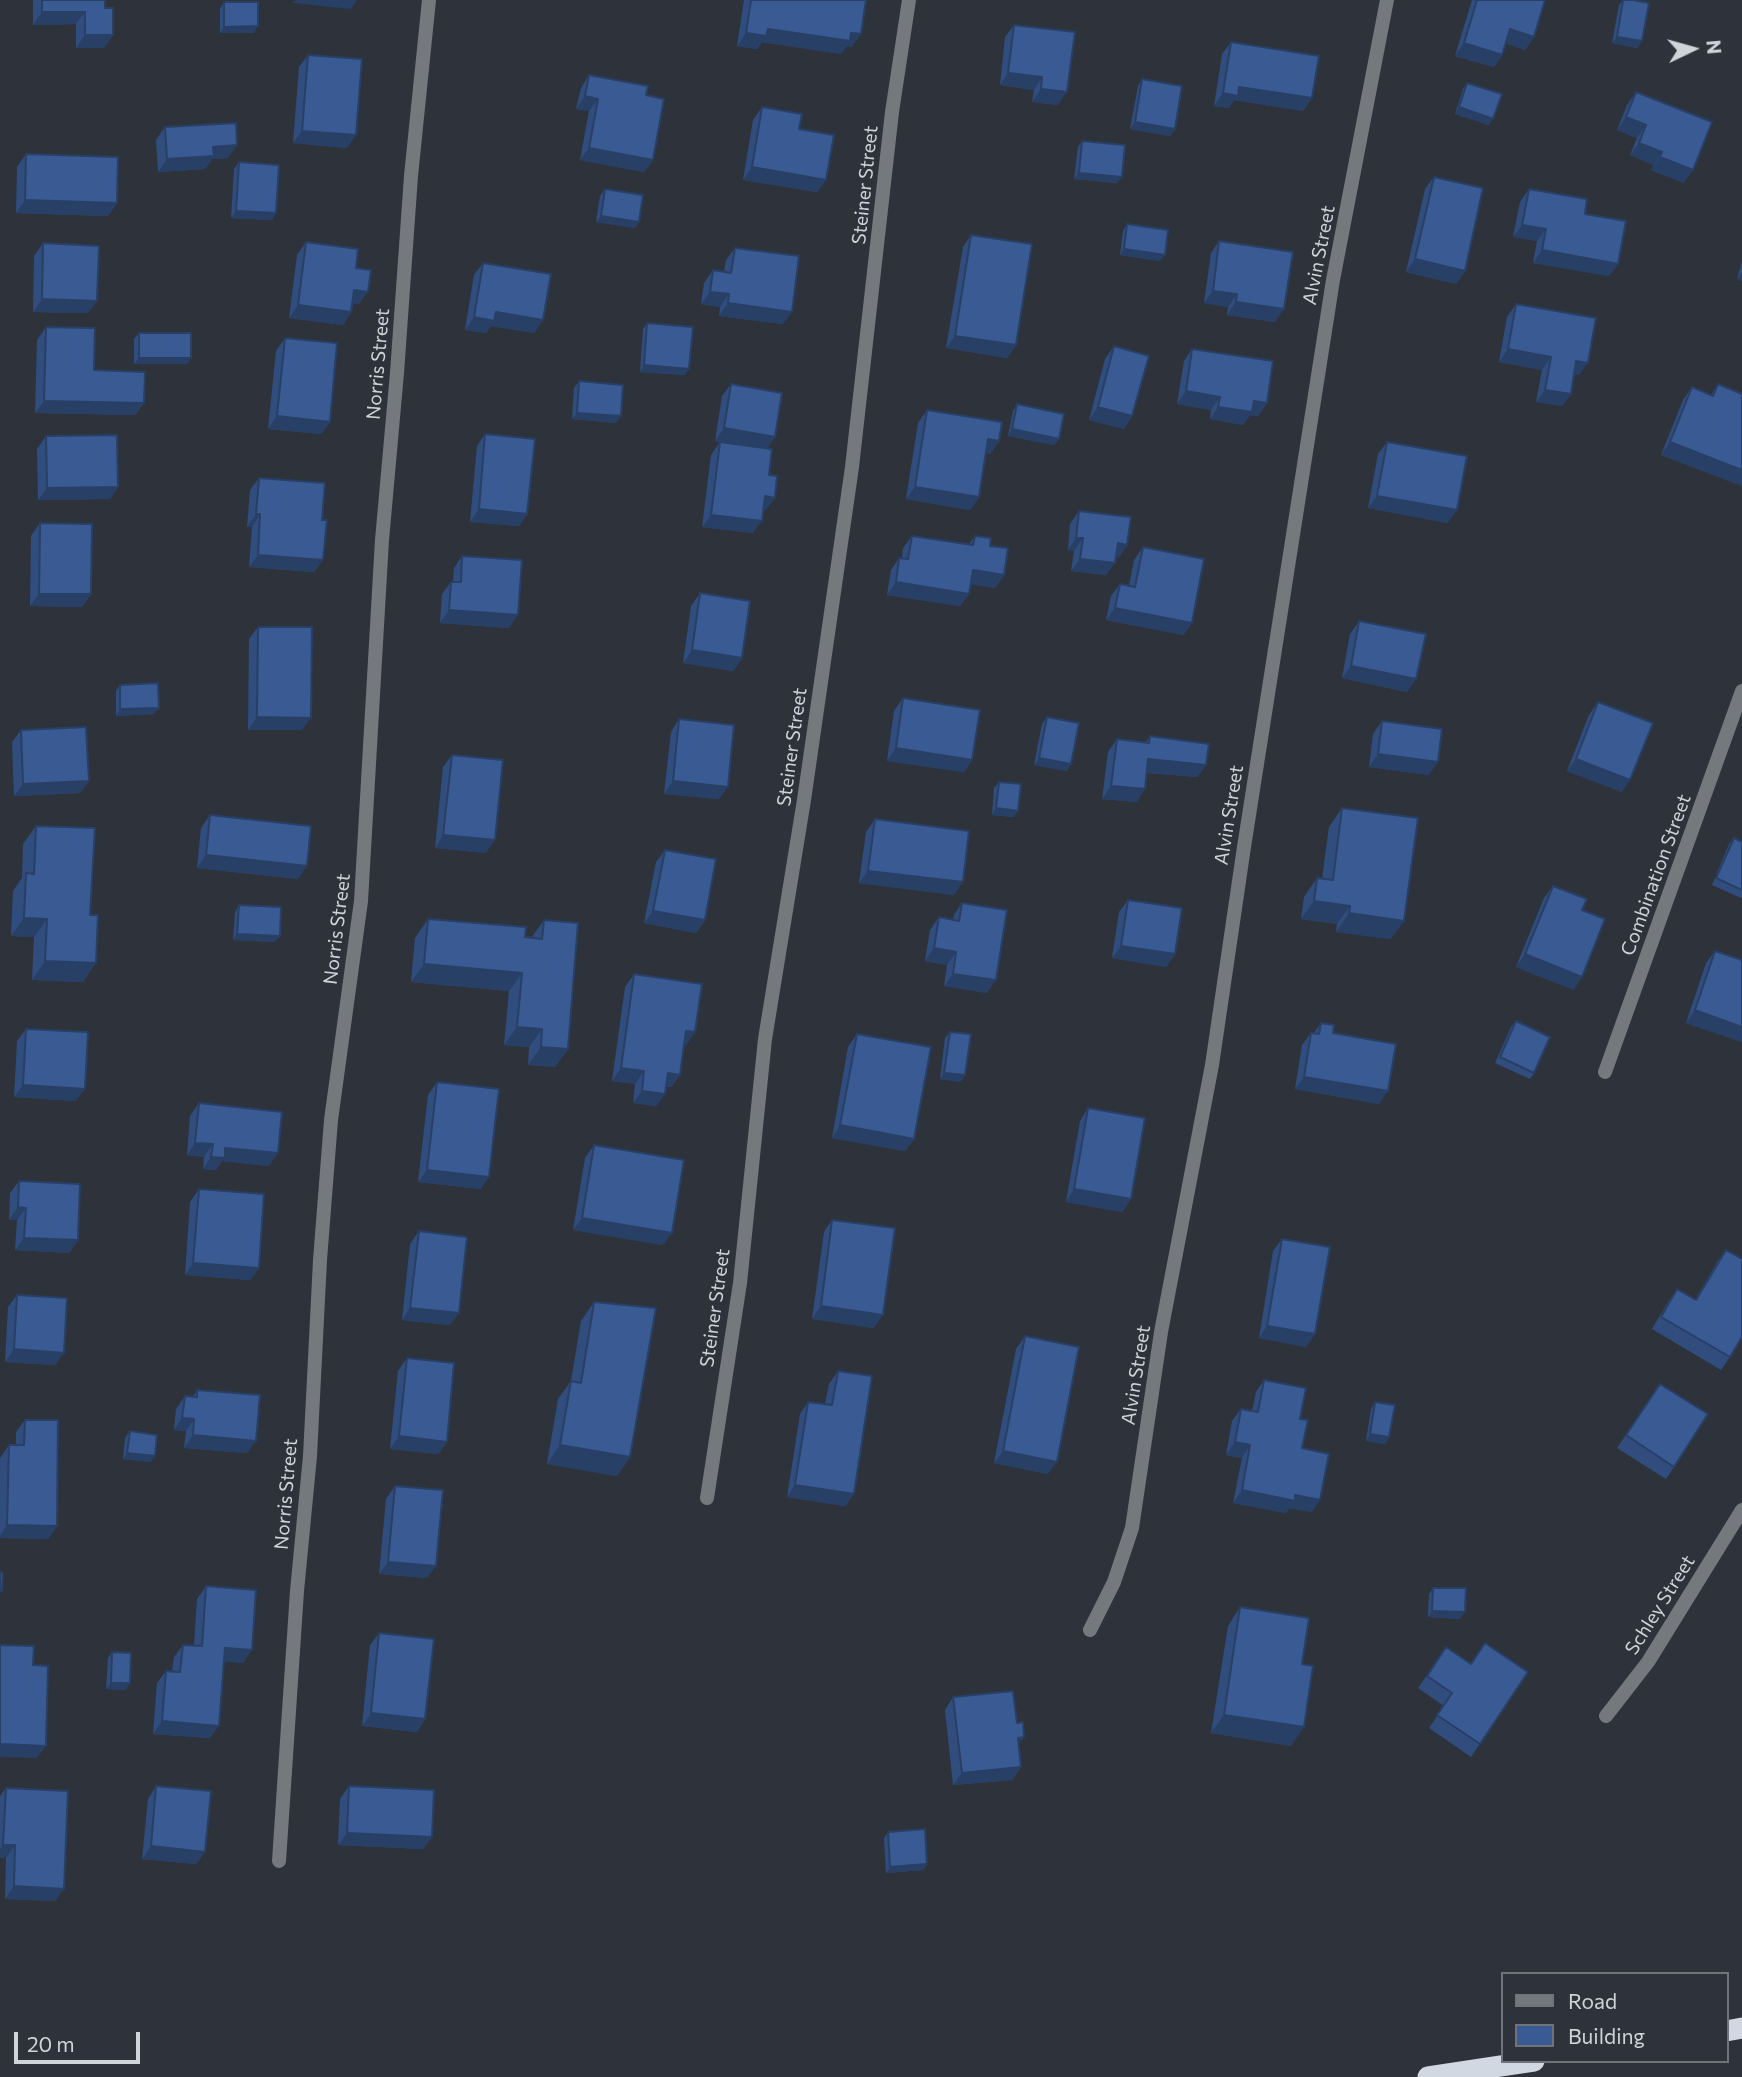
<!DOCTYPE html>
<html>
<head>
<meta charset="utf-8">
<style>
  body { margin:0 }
  #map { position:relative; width:1742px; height:2077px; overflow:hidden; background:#2e333b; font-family:Commissioner,sans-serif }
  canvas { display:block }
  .legend { position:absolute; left:1501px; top:1972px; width:228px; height:91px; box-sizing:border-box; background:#2e333b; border:2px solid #6f737a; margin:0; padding:9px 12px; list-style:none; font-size:21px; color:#d0d3d8 }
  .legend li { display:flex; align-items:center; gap:14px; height:35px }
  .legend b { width:35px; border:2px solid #6f737a }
  .north { position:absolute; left:1658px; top:14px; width:70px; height:70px; -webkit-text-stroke:5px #2e333b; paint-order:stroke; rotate:85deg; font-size:19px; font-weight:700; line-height:28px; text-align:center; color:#d0d3d8 }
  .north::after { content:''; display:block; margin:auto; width:24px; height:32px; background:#d0d3d8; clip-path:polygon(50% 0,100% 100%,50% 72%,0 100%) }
  .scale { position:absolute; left:14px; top:2032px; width:126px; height:32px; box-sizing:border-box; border:4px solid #d0d3d8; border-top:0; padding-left:9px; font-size:21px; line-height:24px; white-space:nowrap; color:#d0d3d8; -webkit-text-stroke:5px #2e333b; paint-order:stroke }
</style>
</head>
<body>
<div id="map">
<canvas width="1742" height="2077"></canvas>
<ul class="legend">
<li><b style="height:9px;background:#75787c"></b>Road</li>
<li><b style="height:19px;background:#395a92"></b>Building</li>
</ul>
<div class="north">N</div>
<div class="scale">20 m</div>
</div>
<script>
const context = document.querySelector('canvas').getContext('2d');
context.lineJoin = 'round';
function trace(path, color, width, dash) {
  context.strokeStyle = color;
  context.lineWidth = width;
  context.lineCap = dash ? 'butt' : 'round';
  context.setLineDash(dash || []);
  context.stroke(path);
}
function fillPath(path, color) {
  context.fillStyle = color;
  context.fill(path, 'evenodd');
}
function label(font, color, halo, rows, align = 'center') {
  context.font = font + ' Commissioner,sans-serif';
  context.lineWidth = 6;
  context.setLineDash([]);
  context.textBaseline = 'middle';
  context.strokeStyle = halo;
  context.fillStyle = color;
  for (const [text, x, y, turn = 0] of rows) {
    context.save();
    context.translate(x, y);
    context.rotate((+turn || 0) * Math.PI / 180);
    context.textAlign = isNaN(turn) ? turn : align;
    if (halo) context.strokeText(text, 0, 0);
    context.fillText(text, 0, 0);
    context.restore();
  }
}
const minor = new Path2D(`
  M 1605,1072 L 1742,691
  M 707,1498 L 740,1283 L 765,1039 L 804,800 L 852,467 L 892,112 L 909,0
  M 1090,1630 L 1114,1582 L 1132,1528 L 1161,1332 L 1212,1065 L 1244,847 L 1333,280 L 1387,0
  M 1606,1716 L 1648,1662 L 1742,1510
  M 279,1861 L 297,1591 L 310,1456 L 320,1260 L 331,1120 L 361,901 L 382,540 L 397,373 L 411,176 L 429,0`);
const motorway = new Path2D(`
  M 1726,2031 L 1742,2028
  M 1428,2077 L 1534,2061`);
const wall = new Path2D(`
  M 33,0 L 105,0 L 105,8 L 113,35 L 104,48 L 76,48 L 76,24 L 33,25 Z
  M 744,0 L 866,0 L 852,47 L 847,46 L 841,54 L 762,42 L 757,49 L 737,46 Z
  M 1472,0 L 1545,0 L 1534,37 L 1525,50 L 1506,43 L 1502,55 L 1494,67 L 1455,56 Z
  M 1623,0 L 1633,0 L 1642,41 L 1637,48 L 1612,43 L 1619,5 Z
  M 224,2 L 254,33 L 220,33 L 220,9 Z
  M 1014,25 L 1058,105 L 1032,102 L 1034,90 L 1000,85 L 1005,37 Z
  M 1231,42 L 1312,98 L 1303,111 L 1234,100 L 1229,108 L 1214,106 L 1222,54 Z
  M 308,55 L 347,148 L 293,143 L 299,67 Z
  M 589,75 L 646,95 L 653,160 L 644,172 L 580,160 L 589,111 L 576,109 L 581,88 Z
  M 1142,79 L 1175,129 L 1170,136 L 1130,129 L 1138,86 Z
  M 1467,83 L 1489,125 L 1455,114 L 1463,89 Z
  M 1636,92 L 1684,183 L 1651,170 L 1654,165 L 1630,155 L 1637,138 L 1617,130 L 1627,105 Z
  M 762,107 L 799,129 L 826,180 L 817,192 L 743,180 L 753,120 Z
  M 165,127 L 228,158 L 212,159 L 205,169 L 158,172 L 156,140 Z
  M 1082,141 L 1117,183 L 1074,179 L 1078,147 Z
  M 26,154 L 117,203 L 108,216 L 16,213 L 17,167 Z
  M 239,162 L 272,220 L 231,218 L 234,169 Z
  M 1434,177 L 1465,271 L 1456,284 L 1406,272 L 1425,189 Z
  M 605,189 L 639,222 L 635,228 L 596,222 L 600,196 Z
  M 1529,189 L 1618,264 L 1609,276 L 1533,263 L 1537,241 L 1513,237 L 1520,202 Z
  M 1127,224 L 1160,261 L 1120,255 L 1123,231 Z
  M 971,235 L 1016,345 L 1007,358 L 946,348 L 963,247 Z
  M 1219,241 L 1275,322 L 1227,315 L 1228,307 L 1204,303 L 1211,253 Z
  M 306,242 L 356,268 L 359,304 L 353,303 L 351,312 L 343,325 L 289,318 L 297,255 Z
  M 43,243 L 88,313 L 33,312 L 34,256 Z
  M 735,248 L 783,324 L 719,316 L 720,307 L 701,304 L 704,283 L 713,270 L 724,272 L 726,260 Z
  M 1742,262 L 1742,281 L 1737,279 Z
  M 483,263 L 543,320 L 534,333 L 491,326 L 486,333 L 465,330 L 474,275 Z
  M 1516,304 L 1579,375 L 1574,374 L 1571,394 L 1562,406 L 1536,402 L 1542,370 L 1499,362 L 1507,317 Z
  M 647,323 L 685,375 L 640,372 L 643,329 Z
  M 46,327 L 94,370 L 144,403 L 135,415 L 35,413 L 37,340 Z
  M 139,333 L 191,358 L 187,364 L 134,364 L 134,339 Z
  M 285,338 L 330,422 L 321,434 L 268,429 L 276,351 Z
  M 1114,346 L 1132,416 L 1124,429 L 1089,420 L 1105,359 Z
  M 1192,349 L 1267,403 L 1258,416 L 1250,415 L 1243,425 L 1210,419 L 1211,410 L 1177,404 L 1184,361 Z
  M 579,381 L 616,423 L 572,419 L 574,388 Z
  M 731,384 L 775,437 L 767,448 L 769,475 L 766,510 L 763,510 L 753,533 L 702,527 L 711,455 L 720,442 L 725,443 L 715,441 L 722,396 Z
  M 1718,384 L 1742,394 L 1742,486 L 1661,455 L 1683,400 L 1692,387 L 1711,395 Z
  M 1017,404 L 1059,439 L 1054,445 L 1008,436 L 1013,411 Z
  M 927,410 L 999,441 L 990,454 L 986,453 L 979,497 L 970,510 L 906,499 L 918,423 Z
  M 485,434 L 527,514 L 519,526 L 470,522 L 477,446 Z
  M 46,436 L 118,487 L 110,499 L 38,500 L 37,449 Z
  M 1387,442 L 1448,523 L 1368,508 L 1378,454 Z
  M 259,478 L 323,560 L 314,572 L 249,567 L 252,527 L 247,527 L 250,490 Z
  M 1079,511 L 1127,545 L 1119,557 L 1116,557 L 1106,575 L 1071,571 L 1074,551 L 1068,550 L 1070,524 Z
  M 40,523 L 91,594 L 82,607 L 30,606 L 31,536 Z
  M 912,536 L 969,544 L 975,536 L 990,546 L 1004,575 L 995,588 L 971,584 L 969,594 L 960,606 L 887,595 L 891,570 L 899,558 L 902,558 L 903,548 Z
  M 1143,547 L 1184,635 L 1106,620 L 1111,596 L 1120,584 L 1129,586 L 1134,560 Z
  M 462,556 L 509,628 L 440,623 L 442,594 L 451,582 L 453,582 L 454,568 Z
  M 700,593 L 742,658 L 733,671 L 683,663 L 691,606 Z
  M 1359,621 L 1416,679 L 1407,692 L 1342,678 L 1350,634 Z
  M 258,627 L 302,730 L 248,730 L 249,639 Z
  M 120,685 L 154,714 L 116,716 L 116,691 Z
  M 903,698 L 972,760 L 964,772 L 887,761 L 894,711 Z
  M 1598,702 L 1622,792 L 1567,771 L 1589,715 Z
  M 1047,717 L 1071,764 L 1067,771 L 1034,765 L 1042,724 Z
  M 679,719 L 719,799 L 664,794 L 671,732 Z
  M 1382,721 L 1429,775 L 1369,767 L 1373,734 Z
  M 21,730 L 89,781 L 80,793 L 14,796 L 12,742 Z
  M 1150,736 L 1206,765 L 1197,777 L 1147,773 L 1137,802 L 1102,799 L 1108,752 L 1117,739 L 1146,742 Z
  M 452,755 L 486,853 L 435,848 L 443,767 Z
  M 999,782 L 1014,817 L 992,815 L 994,788 Z
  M 1342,808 L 1391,939 L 1336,932 L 1337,924 L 1301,919 L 1304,897 L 1317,878 L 1322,879 L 1329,827 Z
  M 210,815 L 298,879 L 197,868 L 201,828 Z
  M 875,819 L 954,895 L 859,883 L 866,832 Z
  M 36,826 L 83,982 L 32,980 L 34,937 L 11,936 L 13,891 L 22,878 L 23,844 Z
  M 1734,838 L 1742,842 L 1742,896 L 1741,898 L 1712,885 L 1729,844 Z
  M 665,850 L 705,920 L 696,933 L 644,923 L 656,862 Z
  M 1553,886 L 1582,910 L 1574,990 L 1516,967 L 1544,898 Z
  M 1128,900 L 1175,954 L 1166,967 L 1112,958 L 1119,912 Z
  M 962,903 L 987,993 L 944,986 L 947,965 L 925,961 L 930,930 L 939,917 L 953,920 L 954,915 Z
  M 239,905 L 275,942 L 233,940 L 235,912 Z
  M 428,919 L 532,937 L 544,920 L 568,1049 L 555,1067 L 528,1065 L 529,1047 L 504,1045 L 509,991 L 411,982 L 415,938 Z
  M 1715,951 L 1742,960 L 1742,1042 L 1686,1023 L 1706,963 Z
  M 634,974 L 695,1032 L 686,1045 L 684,1045 L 680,1075 L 671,1087 L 666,1087 L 665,1094 L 656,1106 L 633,1103 L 635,1084 L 612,1081 L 625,987 Z
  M 1516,1021 L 1534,1073 L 1530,1079 L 1495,1063 L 1511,1027 Z
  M 1321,1023 L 1333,1033 L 1379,1104 L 1295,1089 L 1302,1045 L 1311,1033 L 1314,1033 Z
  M 26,1029 L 76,1101 L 14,1097 L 17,1041 Z
  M 950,1032 L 961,1082 L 940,1079 L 945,1038 Z
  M 857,1034 L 914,1139 L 905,1151 L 832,1138 L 848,1047 Z
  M 437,1082 L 481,1189 L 418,1182 L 428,1095 Z
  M 199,1103 L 269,1166 L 222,1161 L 216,1170 L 203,1169 L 204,1157 L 187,1155 L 190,1116 Z
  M 1088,1108 L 1131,1199 L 1122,1212 L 1066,1202 L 1080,1121 Z
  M 594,1145 L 663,1245 L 573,1230 L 585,1158 Z
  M 19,1181 L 78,1240 L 69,1253 L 15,1250 L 17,1220 L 9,1220 L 10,1193 Z
  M 199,1189 L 259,1268 L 250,1280 L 185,1275 L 190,1202 Z
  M 832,1220 L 874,1328 L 812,1319 L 824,1232 Z
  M 419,1231 L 450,1325 L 402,1320 L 410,1244 Z
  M 1282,1239 L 1315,1334 L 1306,1347 L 1259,1338 L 1273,1251 Z
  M 1726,1250 L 1730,1357 L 1721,1370 L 1652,1329 L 1668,1302 L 1677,1289 L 1695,1300 L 1717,1262 Z
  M 17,1295 L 55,1365 L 5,1362 L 8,1307 Z
  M 594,1302 L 630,1457 L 617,1476 L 547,1464 L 558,1399 L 571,1381 L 581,1321 Z
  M 1025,1336 L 1048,1474 L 994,1463 L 1016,1349 Z
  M 407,1358 L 447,1442 L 438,1454 L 390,1449 L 398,1371 Z
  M 838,1371 L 854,1494 L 845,1506 L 787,1497 L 800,1414 L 808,1402 L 825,1404 L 829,1384 Z
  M 1264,1380 L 1300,1419 L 1302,1448 L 1312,1512 L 1289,1508 L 1286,1513 L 1233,1503 L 1242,1458 L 1226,1455 L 1232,1421 L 1241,1409 L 1252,1411 L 1256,1392 Z
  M 1660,1384 L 1674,1467 L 1666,1479 L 1617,1448 Z
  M 197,1390 L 247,1453 L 184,1448 L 186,1431 L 174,1430 L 176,1409 L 185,1396 L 193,1397 Z
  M 1375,1402 L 1389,1437 L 1385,1444 L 1366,1441 L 1371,1409 Z
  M 25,1420 L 57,1526 L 48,1539 L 0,1538 L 0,1458 L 9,1445 L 16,1445 L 16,1432 Z
  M 130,1431 L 155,1456 L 150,1462 L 123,1459 L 125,1438 Z
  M 395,1486 L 427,1578 L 379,1574 L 386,1499 Z
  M 206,1586 L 243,1663 L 224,1661 L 210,1738 L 153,1734 L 157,1683 L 166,1671 L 172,1671 L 174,1657 L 183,1645 L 194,1645 L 197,1599 Z
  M 1433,1588 L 1460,1619 L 1428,1617 L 1429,1594 Z
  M 1240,1607 L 1302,1664 L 1291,1746 L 1211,1733 L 1228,1626 Z
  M 379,1633 L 425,1719 L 417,1732 L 362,1726 L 370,1645 Z
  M 1446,1647 L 1471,1664 L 1528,1672 L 1471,1757 L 1429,1728 L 1444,1706 L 1418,1688 Z
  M 112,1652 L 130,1683 L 125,1690 L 106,1689 L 108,1658 Z
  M 953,1697 L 1019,1745 L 1021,1767 L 1012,1780 L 953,1785 L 945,1710 Z
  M 156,1786 L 205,1852 L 196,1864 L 142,1859 L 148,1799 Z
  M 349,1786 L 432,1837 L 423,1849 L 338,1845 L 340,1799 Z
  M 6,1788 L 55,1901 L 5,1899 L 6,1858 L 0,1858 L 0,1796 Z
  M 888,1832 L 927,1864 L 923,1870 L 886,1873 L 884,1838 Z`);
const shadedWall = new Path2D(`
  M 296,0 L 357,0 L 351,9 L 293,3 Z
  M 42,12 L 85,12 L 76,24 L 33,25 Z
  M 258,26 L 254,33 L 220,33 L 224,27 Z
  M 768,29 L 851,33 L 861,34 L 852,47 L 847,46 L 841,54 L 762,42 L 757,49 L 737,46 L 746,33 Z
  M 1510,29 L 1534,37 L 1525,50 L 1501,42 Z
  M 85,35 L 113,35 L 104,48 L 76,48 Z
  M 1617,37 L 1642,41 L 1637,48 L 1612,43 Z
  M 1464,43 L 1502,55 L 1494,67 L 1455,56 Z
  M 1008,73 L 1042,77 L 1034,90 L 1000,85 Z
  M 1239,87 L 1312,98 L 1303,111 L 1234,100 L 1229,108 L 1214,106 L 1223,93 Z
  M 1041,89 L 1067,92 L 1058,105 L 1032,102 Z
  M 585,96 L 598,99 L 589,111 L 576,109 Z
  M 1459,107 L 1493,119 L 1489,125 L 1455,114 Z
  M 1626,117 L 1646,125 L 1637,138 L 1617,130 Z
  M 1135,122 L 1175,129 L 1170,136 L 1130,129 Z
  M 302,131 L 356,135 L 347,148 L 293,143 Z
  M 1639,143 L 1662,152 L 1654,165 L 1630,155 Z
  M 237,145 L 228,158 L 212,159 L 205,169 L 158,172 L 167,159 L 213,147 Z
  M 589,148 L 653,160 L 644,172 L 580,160 Z
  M 1660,157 L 1693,170 L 1684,183 L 1651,170 Z
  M 752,167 L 826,180 L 817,192 L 743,180 Z
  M 1079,173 L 1122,177 L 1117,183 L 1074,179 Z
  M 25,200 L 117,203 L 108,216 L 16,213 Z
  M 236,211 L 276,213 L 272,220 L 231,218 Z
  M 601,216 L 639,222 L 635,228 L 596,222 Z
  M 1522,225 L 1546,229 L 1537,241 L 1513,237 Z
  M 1124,249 L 1165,255 L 1160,261 L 1120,255 Z
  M 1542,250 L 1618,264 L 1609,276 L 1533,263 Z
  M 1415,259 L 1465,271 L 1456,284 L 1406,272 Z
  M 1742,272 L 1742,281 L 1737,279 Z
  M 354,290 L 368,292 L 359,304 L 346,303 Z
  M 1213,291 L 1237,294 L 1228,307 L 1204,303 Z
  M 710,292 L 729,294 L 720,307 L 701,304 Z
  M 42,299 L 97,301 L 88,313 L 33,312 Z
  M 1236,302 L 1284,309 L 1275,322 L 1227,315 Z
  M 728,303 L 792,312 L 783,324 L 719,316 Z
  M 298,305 L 351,312 L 343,325 L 289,318 Z
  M 496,312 L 543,320 L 534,333 L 491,326 L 486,333 L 465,330 L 474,317 Z
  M 955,336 L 1016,345 L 1007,358 L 946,348 Z
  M 1508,349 L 1551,357 L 1542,370 L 1499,362 Z
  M 139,358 L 191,358 L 187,364 L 134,364 Z
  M 1576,361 L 1588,363 L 1579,375 L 1567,373 Z
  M 644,365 L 689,369 L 685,375 L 640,372 Z
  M 1545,390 L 1571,394 L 1562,406 L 1536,402 Z
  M 1186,391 L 1220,397 L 1211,410 L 1177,404 Z
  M 44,401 L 144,403 L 135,415 L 35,413 Z
  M 1254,401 L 1267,403 L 1258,416 L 1250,415 L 1243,425 L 1210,419 L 1218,407 Z
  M 1098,407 L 1132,416 L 1124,429 L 1089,420 Z
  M 577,413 L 621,416 L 616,423 L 572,419 Z
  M 277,416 L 330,422 L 321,434 L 268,429 Z
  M 724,428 L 775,437 L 766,450 L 715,441 Z
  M 1012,429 L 1059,439 L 1054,445 L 1008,436 Z
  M 988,439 L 999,441 L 990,454 L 979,452 Z
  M 1670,442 L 1742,470 L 1742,486 L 1661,455 Z
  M 118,487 L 110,499 L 38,500 L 47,488 Z
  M 915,487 L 979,497 L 970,510 L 906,499 Z
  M 765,496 L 775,498 L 766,510 L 756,509 Z
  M 1377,496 L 1457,510 L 1448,523 L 1368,508 Z
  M 479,509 L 527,514 L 519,526 L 470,522 Z
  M 256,514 L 260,514 L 252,527 L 247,527 Z
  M 711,515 L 762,521 L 753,533 L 702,527 Z
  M 1076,538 L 1083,538 L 1074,551 L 1068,550 Z
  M 1118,543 L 1127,545 L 1119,557 L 1109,556 Z
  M 258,555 L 323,560 L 314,572 L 249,567 Z
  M 1080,559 L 1115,563 L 1106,575 L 1071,571 Z
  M 973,570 L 1004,575 L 995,588 L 964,583 Z
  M 896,582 L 969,594 L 960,606 L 887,595 Z
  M 39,594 L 91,594 L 82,607 L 30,606 Z
  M 1115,608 L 1192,623 L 1184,635 L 1106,620 Z
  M 449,610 L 518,615 L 509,628 L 440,623 Z
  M 692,650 L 742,658 L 733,671 L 683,663 Z
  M 1351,666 L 1416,679 L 1407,692 L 1342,678 Z
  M 159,708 L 154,714 L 116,716 L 120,709 Z
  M 257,717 L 311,718 L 302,730 L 248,730 Z
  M 896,748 L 972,760 L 964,772 L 887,761 Z
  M 1378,754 L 1438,762 L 1429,775 L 1369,767 Z
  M 1039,758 L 1071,764 L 1067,771 L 1034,765 Z
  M 1148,759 L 1206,765 L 1197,777 L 1139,772 Z
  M 1576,759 L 1630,780 L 1622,792 L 1567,771 Z
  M 89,781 L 80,793 L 14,796 L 23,784 Z
  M 673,781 L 728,787 L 719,799 L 664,794 Z
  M 1111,786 L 1145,789 L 1137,802 L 1102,799 Z
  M 996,808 L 1018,811 L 1014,817 L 992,815 Z
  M 443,835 L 495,840 L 486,853 L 435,848 Z
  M 206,855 L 307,866 L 298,879 L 197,868 Z
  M 868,871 L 963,882 L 954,895 L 859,883 Z
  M 1314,901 L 1350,906 L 1337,924 L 1301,919 Z
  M 653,911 L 705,920 L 696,933 L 644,923 Z
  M 1349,913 L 1404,921 L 1391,939 L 1336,932 Z
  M 24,918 L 47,919 L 34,937 L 11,936 Z
  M 237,934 L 280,936 L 275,942 L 233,940 Z
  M 1121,946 L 1175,954 L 1166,967 L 1112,958 Z
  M 934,948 L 956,952 L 947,965 L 925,961 Z
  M 1525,954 L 1582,977 L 1574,990 L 1516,967 Z
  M 45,961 L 96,963 L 83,982 L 32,980 Z
  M 424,964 L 522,973 L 509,991 L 411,982 Z
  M 953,974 L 996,980 L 987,993 L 944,986 Z
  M 1695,1010 L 1742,1027 L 1742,1042 L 1686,1023 Z
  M 517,1027 L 542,1029 L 529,1047 L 504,1045 Z
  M 686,1031 L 695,1032 L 686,1045 L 677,1043 Z
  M 541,1047 L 568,1049 L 555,1067 L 528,1065 Z
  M 621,1068 L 644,1071 L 635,1084 L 612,1081 Z
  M 668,1073 L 680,1075 L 671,1087 L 659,1086 Z
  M 944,1073 L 965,1075 L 961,1082 L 940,1079 Z
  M 1304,1077 L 1388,1091 L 1379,1104 L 1295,1089 Z
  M 23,1085 L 85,1089 L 76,1101 L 14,1097 Z
  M 642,1091 L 665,1094 L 656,1106 L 633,1103 Z
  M 840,1125 L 914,1139 L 905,1151 L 832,1138 Z
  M 195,1143 L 213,1144 L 204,1157 L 187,1155 Z
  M 225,1148 L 278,1153 L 269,1166 L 222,1161 L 216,1170 L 203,1169 L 211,1157 Z
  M 427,1170 L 489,1177 L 481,1189 L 418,1182 Z
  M 1074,1189 L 1131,1199 L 1122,1212 L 1066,1202 Z
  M 18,1207 L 26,1208 L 17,1220 L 9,1220 Z
  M 582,1218 L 672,1233 L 663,1245 L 573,1230 Z
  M 24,1238 L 78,1240 L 69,1253 L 15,1250 Z
  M 193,1263 L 259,1268 L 250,1280 L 185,1275 Z
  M 821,1306 L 883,1315 L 874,1328 L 812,1319 Z
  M 410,1308 L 459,1313 L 450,1325 L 402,1320 Z
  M 1267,1326 L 1315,1334 L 1306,1347 L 1259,1338 Z
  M 14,1349 L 64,1353 L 55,1365 L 5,1362 Z
  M 182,1418 L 194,1419 L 186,1431 L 174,1430 Z
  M 1370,1434 L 1389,1437 L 1385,1444 L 1366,1441 Z
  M 193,1435 L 256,1441 L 247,1453 L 184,1448 Z
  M 399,1436 L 447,1442 L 438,1454 L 390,1449 Z
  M 1235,1442 L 1250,1445 L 1242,1458 L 1226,1455 Z
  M 560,1445 L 630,1457 L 617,1476 L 547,1464 Z
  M 1003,1451 L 1057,1462 L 1048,1474 L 994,1463 Z
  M 127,1453 L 155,1456 L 150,1462 L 123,1459 Z
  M 795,1485 L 854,1494 L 845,1506 L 787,1497 Z
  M 1242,1490 L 1295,1495 L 1320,1500 L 1312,1512 L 1289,1508 L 1286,1513 L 1233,1503 Z
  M 7,1525 L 57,1526 L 48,1539 L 0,1538 L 0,1536 Z
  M 388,1562 L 436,1566 L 427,1578 L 379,1574 Z
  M 1432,1611 L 1465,1612 L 1460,1619 L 1428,1617 Z
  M 225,1648 L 252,1650 L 243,1663 L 216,1661 Z
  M 111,1683 L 130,1683 L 125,1690 L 106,1689 Z
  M 371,1713 L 425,1719 L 417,1732 L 362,1726 Z
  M 1224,1715 L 1304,1727 L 1291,1746 L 1211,1733 Z
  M 162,1721 L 219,1726 L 210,1738 L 153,1734 Z
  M 1024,1737 L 1015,1750 L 1018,1738 Z
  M 0,1744 L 46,1746 L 37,1758 L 0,1757 Z
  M 1021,1767 L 1012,1780 L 953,1785 L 962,1773 Z
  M 347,1833 L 432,1837 L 423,1849 L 338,1845 Z
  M 3,1845 L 15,1845 L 6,1858 L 0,1858 L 0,1849 Z
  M 151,1846 L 205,1852 L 196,1864 L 142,1859 Z
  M 927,1864 L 923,1870 L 886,1873 L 890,1867 Z
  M 14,1886 L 64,1889 L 55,1901 L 5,1899 Z`);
const building = new Path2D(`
  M 42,0 L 105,0 L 105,8 L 113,8 L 113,35 L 85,35 L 85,12 L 42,12 Z
  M 751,0 L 866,0 L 861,34 L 851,33 L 850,41 L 768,29 L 766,36 L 746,33 Z
  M 1477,0 L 1545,0 L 1534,37 L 1510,29 L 1502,55 L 1464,43 Z
  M 1623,0 L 1633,0 L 1649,3 L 1642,41 L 1617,37 Z
  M 224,2 L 258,2 L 258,26 L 224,27 Z
  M 1014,25 L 1075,32 L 1067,92 L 1041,89 L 1042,77 L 1008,73 Z
  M 1231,42 L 1319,56 L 1312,98 L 1239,87 L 1238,96 L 1223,93 Z
  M 308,55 L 362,59 L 356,135 L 302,131 Z
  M 589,75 L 648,86 L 646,95 L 664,99 L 653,160 L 589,148 L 598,99 L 585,96 Z
  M 1142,79 L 1182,86 L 1175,129 L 1135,122 Z
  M 1467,83 L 1502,94 L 1493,119 L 1459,107 Z
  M 1636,92 L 1712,122 L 1693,170 L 1660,157 L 1662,152 L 1639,143 L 1646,125 L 1626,117 Z
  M 762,107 L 802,114 L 799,129 L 834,135 L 826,180 L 752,167 Z
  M 236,123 L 237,145 L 213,147 L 214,156 L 167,159 L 165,127 Z
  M 1082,141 L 1125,145 L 1122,177 L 1079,173 Z
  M 26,154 L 118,157 L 117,203 L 25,200 Z
  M 239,162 L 279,165 L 276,213 L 236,211 Z
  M 1434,177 L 1483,188 L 1465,271 L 1415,259 Z
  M 605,189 L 643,195 L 639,222 L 601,216 Z
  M 1529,189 L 1587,199 L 1585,214 L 1626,221 L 1618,264 L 1542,250 L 1546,229 L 1522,225 Z
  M 1127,224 L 1168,230 L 1165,255 L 1124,249 Z
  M 971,235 L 1032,244 L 1016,345 L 955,336 Z
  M 1219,241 L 1293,252 L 1284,309 L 1236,302 L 1237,294 L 1213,291 Z
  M 306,242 L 358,249 L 356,268 L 371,270 L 368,292 L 354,290 L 351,312 L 298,305 Z
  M 43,243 L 99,246 L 97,301 L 42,299 Z
  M 735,248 L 799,256 L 792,312 L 728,303 L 729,294 L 710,292 L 713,270 L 731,273 Z
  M 483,263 L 551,274 L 543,320 L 496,312 L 494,321 L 474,317 Z
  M 1516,304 L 1596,318 L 1588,363 L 1576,361 L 1571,394 L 1545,390 L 1551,357 L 1508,349 Z
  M 647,323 L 693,327 L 689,369 L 644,365 Z
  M 46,327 L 95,328 L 94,370 L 145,372 L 144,403 L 44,401 Z
  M 139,333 L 191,333 L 191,358 L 139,358 Z
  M 285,338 L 337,343 L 330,422 L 277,416 Z
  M 1114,346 L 1149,356 L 1132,416 L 1098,407 Z
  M 1192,349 L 1273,361 L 1267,403 L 1254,401 L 1252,412 L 1218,407 L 1220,397 L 1186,391 Z
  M 579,381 L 623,385 L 621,416 L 577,413 Z
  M 731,384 L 782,393 L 775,437 L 724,428 Z
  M 1718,384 L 1742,394 L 1742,470 L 1670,442 L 1692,387 L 1713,396 Z
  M 1017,404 L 1064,414 L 1059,439 L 1012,429 Z
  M 927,410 L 1002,422 L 999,441 L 988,439 L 979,497 L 915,487 Z
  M 485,434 L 535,439 L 527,514 L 479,509 Z
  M 117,435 L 118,487 L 47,488 L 46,436 Z
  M 720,442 L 772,449 L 769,475 L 777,476 L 775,498 L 765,496 L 762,521 L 711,515 Z
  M 1387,442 L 1467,456 L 1457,510 L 1377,496 Z
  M 259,478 L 325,483 L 322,520 L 327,520 L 323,560 L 258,555 L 260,514 L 256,514 Z
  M 1079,511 L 1131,517 L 1127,545 L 1118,543 L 1115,563 L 1080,559 L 1083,538 L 1076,538 Z
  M 40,523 L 92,524 L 91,594 L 39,594 Z
  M 912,536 L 973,545 L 975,536 L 991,538 L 990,546 L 1008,548 L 1004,575 L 973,570 L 969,594 L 896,582 L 899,558 L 908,559 Z
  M 1143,547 L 1204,559 L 1192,623 L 1115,608 L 1120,584 L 1135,587 Z
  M 462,556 L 522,560 L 518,615 L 449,610 L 451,582 L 461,582 Z
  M 700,593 L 750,601 L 742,658 L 692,650 Z
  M 1359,621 L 1426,634 L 1416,679 L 1351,666 Z
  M 258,627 L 312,627 L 311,718 L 257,717 Z
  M 158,683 L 159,708 L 120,709 L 120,685 Z
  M 903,698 L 980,710 L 972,760 L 896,748 Z
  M 1598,702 L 1653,723 L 1630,780 L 1576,759 Z
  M 1047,717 L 1079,723 L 1071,764 L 1039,758 Z
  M 679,719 L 734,725 L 728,787 L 673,781 Z
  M 1382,721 L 1442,729 L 1438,762 L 1378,754 Z
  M 86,727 L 89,781 L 23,784 L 21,730 Z
  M 1150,736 L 1209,744 L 1206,765 L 1148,759 L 1145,789 L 1111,786 L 1117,739 L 1149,743 Z
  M 452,755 L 503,760 L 495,840 L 443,835 Z
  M 999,782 L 1021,784 L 1018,811 L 996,808 Z
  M 1342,808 L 1418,818 L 1404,921 L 1349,913 L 1350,906 L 1314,901 L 1317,878 L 1333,880 Z
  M 210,815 L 311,826 L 307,866 L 206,855 Z
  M 875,819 L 969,831 L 963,882 L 868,871 Z
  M 36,826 L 95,828 L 90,915 L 98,915 L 96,963 L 45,961 L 47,919 L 24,918 L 26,873 L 34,874 Z
  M 1734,838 L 1742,842 L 1742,890 L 1716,878 Z
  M 665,850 L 716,859 L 705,920 L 653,911 Z
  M 1553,886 L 1587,899 L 1582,910 L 1605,919 L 1582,977 L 1525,954 Z
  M 1128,900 L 1182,908 L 1175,954 L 1121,946 Z
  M 962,903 L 1007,910 L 996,980 L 953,974 L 956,952 L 934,948 L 939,917 L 959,921 Z
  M 239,905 L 281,907 L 280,936 L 237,934 Z
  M 428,919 L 526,927 L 525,937 L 542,939 L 544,920 L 578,923 L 568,1049 L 541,1047 L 542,1029 L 517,1027 L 522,973 L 424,964 Z
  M 1715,951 L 1742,960 L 1742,1027 L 1695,1010 Z
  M 634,974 L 702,984 L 695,1032 L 686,1031 L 680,1075 L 668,1073 L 665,1094 L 642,1091 L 644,1071 L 621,1068 Z
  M 1516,1021 L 1550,1037 L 1534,1073 L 1500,1057 Z
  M 1321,1023 L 1334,1025 L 1333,1033 L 1396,1044 L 1388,1091 L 1304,1077 L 1311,1033 L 1319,1034 Z
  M 26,1029 L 88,1032 L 85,1089 L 23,1085 Z
  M 950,1032 L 971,1034 L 965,1075 L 944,1073 Z
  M 857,1034 L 931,1047 L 914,1139 L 840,1125 Z
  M 437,1082 L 499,1089 L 489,1177 L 427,1170 Z
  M 199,1103 L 282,1112 L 278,1153 L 225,1148 L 225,1158 L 211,1157 L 213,1144 L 195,1143 Z
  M 1088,1108 L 1145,1118 L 1131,1199 L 1074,1189 Z
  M 594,1145 L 684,1160 L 672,1233 L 582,1218 Z
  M 19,1181 L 80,1184 L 78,1240 L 24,1238 L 26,1208 L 18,1207 Z
  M 199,1189 L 264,1194 L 259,1268 L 193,1263 Z
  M 832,1220 L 895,1228 L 883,1315 L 821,1306 Z
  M 419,1231 L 467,1237 L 459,1313 L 410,1308 Z
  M 1282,1239 L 1330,1247 L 1315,1334 L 1267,1326 Z
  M 1726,1250 L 1742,1259 L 1742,1337 L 1730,1357 L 1661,1317 L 1677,1289 L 1696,1300 Z
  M 17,1295 L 67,1298 L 64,1353 L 14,1349 Z
  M 594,1302 L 656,1308 L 630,1457 L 560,1445 L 571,1381 L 581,1383 Z
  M 1025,1336 L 1079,1347 L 1057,1462 L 1003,1451 Z
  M 407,1358 L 454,1363 L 447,1442 L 399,1436 Z
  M 838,1371 L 872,1376 L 854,1494 L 795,1485 L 808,1402 L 832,1405 Z
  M 1264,1380 L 1306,1388 L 1300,1419 L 1308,1420 L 1302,1448 L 1329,1454 L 1320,1500 L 1295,1495 L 1295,1501 L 1242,1490 L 1250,1445 L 1235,1442 L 1241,1409 L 1258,1412 Z
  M 1660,1384 L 1708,1414 L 1674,1467 L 1626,1435 Z
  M 197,1390 L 260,1395 L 256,1441 L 193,1435 L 194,1419 L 182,1418 L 185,1396 L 197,1397 Z
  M 1375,1402 L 1395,1405 L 1389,1437 L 1370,1434 Z
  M 25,1420 L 58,1420 L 57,1526 L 7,1525 L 9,1445 L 24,1445 Z
  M 130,1431 L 157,1435 L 155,1456 L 127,1453 Z
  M 395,1486 L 443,1490 L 436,1566 L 388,1562 Z
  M 0,1572 L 3,1573 L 2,1591 L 0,1591 Z
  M 206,1586 L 256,1590 L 252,1650 L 225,1648 L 219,1726 L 162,1721 L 166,1671 L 180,1672 L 183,1645 L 202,1646 Z
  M 1433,1588 L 1466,1588 L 1465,1612 L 1432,1611 Z
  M 1240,1607 L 1309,1618 L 1302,1664 L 1313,1666 L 1304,1727 L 1224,1715 Z
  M 379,1633 L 434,1639 L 425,1719 L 371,1713 Z
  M 1485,1643 L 1528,1672 L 1480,1744 L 1437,1715 L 1452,1693 L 1427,1676 L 1446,1647 L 1471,1664 Z
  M 0,1645 L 34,1646 L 33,1665 L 48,1666 L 46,1746 L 0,1744 Z
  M 112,1652 L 131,1653 L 130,1683 L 111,1683 Z
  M 1013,1691 L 1017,1723 L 1023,1722 L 1024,1737 L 1018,1738 L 1021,1767 L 962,1773 L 953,1697 Z
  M 156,1786 L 211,1791 L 205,1852 L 151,1846 Z
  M 349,1786 L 434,1790 L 432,1837 L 347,1833 Z
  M 6,1788 L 68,1791 L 64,1889 L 14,1886 L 15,1845 L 3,1845 Z
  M 925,1829 L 927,1864 L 890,1867 L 888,1832 Z`);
const streetNames = [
  ["Steiner Street",865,185,-84],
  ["Alvin Street",1319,255,-79],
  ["Norris Street",378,364,-85],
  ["Steiner Street",792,747,-82],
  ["Alvin Street",1229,815,-81],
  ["Combination Street",1656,875,-70],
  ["Norris Street",337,929,-83],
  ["Steiner Street",715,1308,-82],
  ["Alvin Street",1136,1375,-81],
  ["Norris Street",286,1494,-85],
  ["Schley Street",1660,1605,-58]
];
trace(minor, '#75787c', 14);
trace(motorway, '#d1d8e2', 21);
fillPath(wall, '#314d7e');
fillPath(shadedWall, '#283f66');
fillPath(building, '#395a92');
trace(building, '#283f66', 2);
label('19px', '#d0d3d8', '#2e333b', streetNames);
</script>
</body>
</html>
